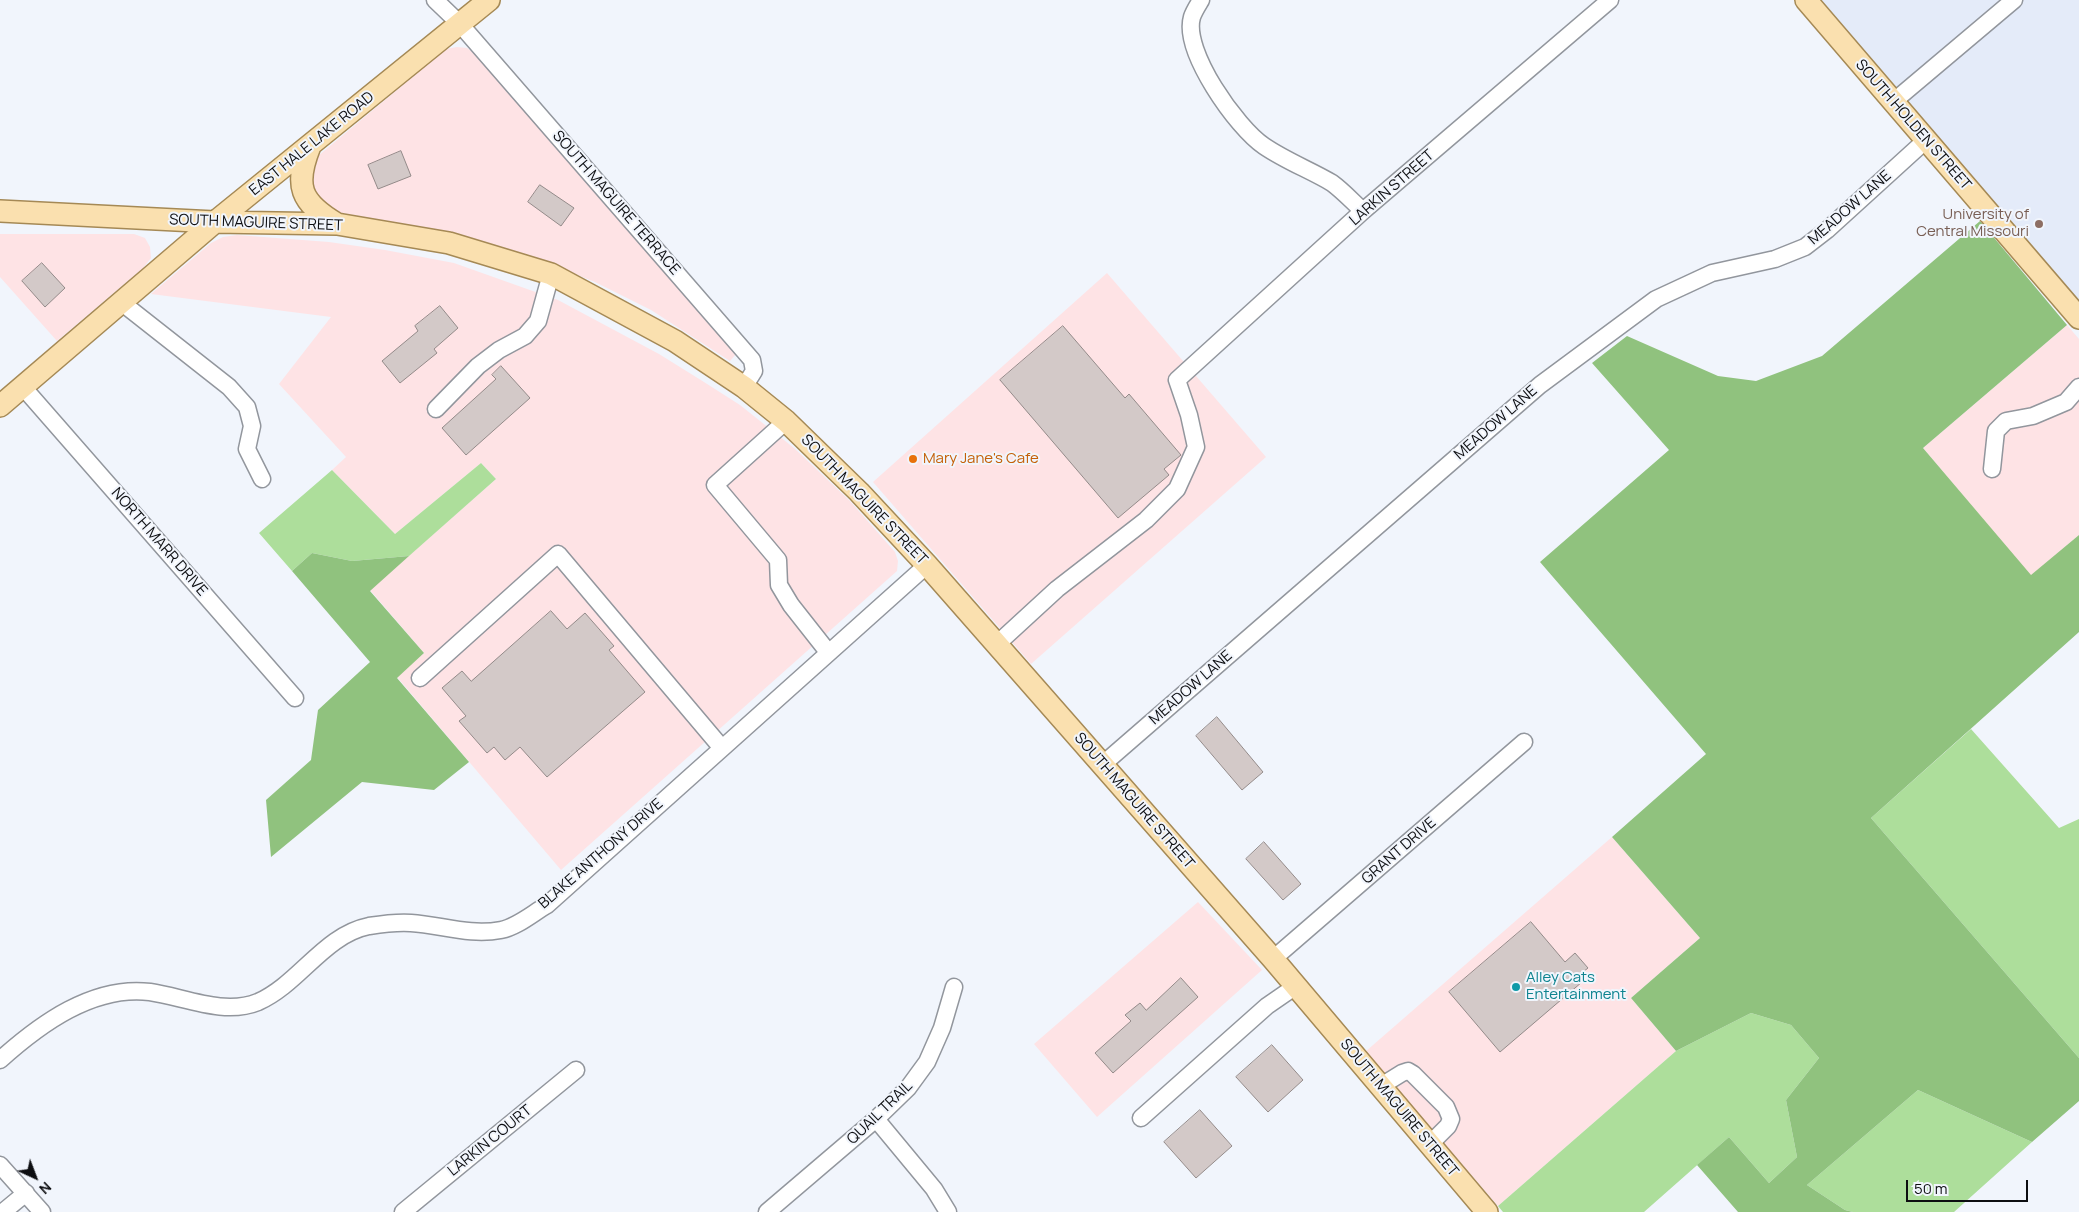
<!DOCTYPE html>
<html>
<head>
<meta charset="utf-8">
<style>
  body { margin:0 }
  #map { position:relative; width:2079px; height:1212px; overflow:hidden; background:#f1f5fc; font-family:Manrope,sans-serif }
  canvas { display:block }
  .north { position:absolute; left:10px; top:1152px; width:50px; height:50px; -webkit-text-stroke:4px #f1f5fc; paint-order:stroke; rotate:137deg; font-size:14px; font-weight:700; line-height:20px; text-align:center; color:#0d0e11 }
  .north::after { content:''; display:block; margin:auto; width:18px; height:22px; background:#0d0e11; clip-path:polygon(50% 0,100% 100%,50% 72%,0 100%) }
  .scale { position:absolute; left:1906px; top:1180px; width:122px; height:22px; box-sizing:border-box; border:2px solid #0d0e11; border-top:0; padding-left:6px; font-size:15px; line-height:18px; white-space:nowrap; color:#0d0e11; -webkit-text-stroke:4px #f1f5fc; paint-order:stroke }
</style>
</head>
<body>
<div id="map">
<canvas width="2079" height="1212"></canvas>
<div class="north">N</div>
<div class="scale">50 m</div>
</div>
<script>
const context = document.querySelector('canvas').getContext('2d');
context.lineJoin = 'round';
function fillPath(path, color) {
  context.fillStyle = color;
  context.fill(path, 'evenodd');
}
function trace(path, color, width, dash) {
  context.strokeStyle = color;
  context.lineWidth = width;
  context.lineCap = dash ? 'butt' : 'round';
  context.setLineDash(dash || []);
  context.stroke(path);
}
function label(font, color, halo, rows, align = 'center') {
  context.font = font + ' Manrope,sans-serif';
  context.lineWidth = 4;
  context.setLineDash([]);
  context.textBaseline = 'middle';
  context.strokeStyle = halo;
  context.fillStyle = color;
  for (const [text, x, y, turn = 0] of rows) {
    context.save();
    context.translate(x, y);
    context.rotate((+turn || 0) * Math.PI / 180);
    context.textAlign = isNaN(turn) ? turn : align;
    if (halo) context.strokeText(text, 0, 0);
    context.fillText(text, 0, 0);
    context.restore();
  }
}
const commercial = new Path2D(`
  M 457,47 L 467,48 L 480,58 L 728,344 L 736,354 L 730,361 L 651,310 L 595,282 L 537,259 L 456,237 L 337,212 L 320,202 L 312,191 L 311,167 L 318,156 L 446,49 Z
  M 0,234 L 134,234 L 145,238 L 150,247 L 151,258 L 143,268 L 57,341 L 0,277 Z
  M 237,235 L 329,242 L 385,250 L 454,263 L 558,300 L 659,354 L 704,382 L 740,405 L 794,448 L 849,500 L 895,552 L 898,561 L 897,571 L 561,870 L 397,677 L 424,653 L 370,590 L 496,479 L 481,463 L 395,534 L 332,470 L 346,457 L 279,384 L 331,317 L 151,294 L 211,243 L 223,237 Z
  M 1107,273 L 1266,457 L 1031,664 L 873,482 Z
  M 2067,325 L 2079,339 L 2079,535 L 2031,576 L 1923,448 Z
  M 1612,837 L 1700,938 L 1631,998 L 1676,1051 L 1498,1206 L 1365,1052 Z
  M 1198,902 L 1262,970 L 1097,1117 L 1034,1044 Z`);
const built = new Path2D(`
  M 1806,0 L 2079,0 L 2079,318 Z`);
const green = new Path2D(`
  M 481,463 L 496,479 L 409,556 L 352,561 L 312,553 L 292,571 L 259,533 L 332,470 L 395,534 Z
  M 1971,729 L 2059,828 L 2079,819 L 2079,1058 L 1871,818 Z
  M 1751,1013 L 1791,1025 L 1819,1058 L 1786,1100 L 1797,1157 L 1769,1183 L 1729,1137 L 1644,1212 L 1503,1212 L 1498,1206 L 1676,1051 Z
  M 1918,1090 L 2032,1142 L 1954,1212 L 1853,1212 L 1845,1210 L 1807,1185 Z`);
const forest = new Path2D(`
  M 1980,221 L 2067,325 L 1923,448 L 2031,575 L 2079,535 L 2079,632 L 1871,818 L 2079,1058 L 2079,1101 L 2032,1142 L 1918,1090 L 1807,1185 L 1845,1210 L 1853,1212 L 1738,1212 L 1697,1165 L 1729,1137 L 1769,1183 L 1797,1157 L 1786,1100 L 1819,1058 L 1791,1025 L 1751,1013 L 1676,1051 L 1631,998 L 1700,938 L 1612,837 L 1706,754 L 1540,562 L 1669,450 L 1592,363 L 1627,336 L 1718,376 L 1756,381 L 1822,356 Z
  M 312,553 L 352,561 L 409,556 L 370,591 L 424,653 L 397,678 L 469,762 L 434,790 L 362,782 L 271,857 L 266,800 L 311,760 L 318,710 L 370,662 L 292,571 Z`);
const building = new Path2D(`
  M 401,151 L 411,176 L 378,189 L 368,165 Z
  M 540,185 L 574,208 L 561,226 L 528,202 Z
  M 42,263 L 65,288 L 45,307 L 22,281 Z
  M 440,306 L 458,328 L 434,349 L 437,353 L 400,383 L 382,361 L 418,331 L 415,326 Z
  M 1063,326 L 1125,398 L 1129,394 L 1181,455 L 1164,469 L 1169,475 L 1118,518 L 1000,380 Z
  M 501,366 L 530,398 L 466,455 L 442,428 L 496,379 L 492,375 Z
  M 551,611 L 567,629 L 585,613 L 614,646 L 609,650 L 645,692 L 547,777 L 520,747 L 505,760 L 494,747 L 487,753 L 459,721 L 466,716 L 442,688 L 462,671 L 471,681 Z
  M 1217,717 L 1263,772 L 1242,790 L 1196,736 Z
  M 1264,842 L 1301,884 L 1283,900 L 1246,859 Z
  M 1531,922 L 1565,962 L 1575,953 L 1588,968 L 1578,976 L 1582,982 L 1500,1052 L 1449,992 Z
  M 1181,978 L 1198,997 L 1113,1073 L 1095,1053 L 1131,1021 L 1125,1015 L 1140,1003 L 1146,1010 Z
  M 1272,1045 L 1303,1080 L 1268,1112 L 1236,1077 Z
  M 1200,1110 L 1232,1146 L 1196,1178 L 1164,1142 Z`);
const minor = new Path2D(`
  M 435,0 L 460,24 L 752,360 L 754,371 L 744,387
  M 1201,0 C 1198,5 1194,11 1192,17 C 1182,51 1237,128 1264,146 C 1286,161 1310,170 1332,183 C 1343,191 1353,202 1363,211
  M 1893,102 L 2014,0
  M 121,302 L 229,387 L 247,407 L 252,426 L 247,449 L 262,479
  M 23,387 L 295,698
  M 436,409 L 478,366 L 499,350 L 525,336 L 538,321 L 551,274
  M 786,421 L 715,485 L 778,560 L 779,585 L 791,605 L 828,652
  M 1992,469 L 1996,431 L 2006,421 L 2033,416 L 2066,402 L 2079,387
  M 996,645 L 1057,589 L 1146,520 L 1177,489 L 1196,447 L 1189,415 L 1177,380 L 1363,211 L 1610,0
  M 420,678 L 558,554 L 721,747
  M 1102,765 L 1540,385 L 1656,299 L 1712,273 L 1775,259 L 1805,247 L 1827,230 L 1926,140
  M 1273,959 L 1524,742
  M 0,1060 C 40,1024 93,985 150,992 C 184,997 224,1016 258,1002 C 299,984 324,935 369,926 C 382,924 398,922 411,923 C 441,925 470,936 501,930 C 517,927 533,913 547,905 L 927,565
  M 1381,1086 L 1402,1073 L 1408,1071 L 1413,1074 L 1446,1107 L 1451,1119 L 1448,1126 L 1430,1144
  M 1141,1118 L 1267,1006 L 1296,986
  M 876,1119 L 934,1189 L 948,1212
  M 0,1165 L 42,1212
  M 3,1212 L 26,1193
  M 403,1212 L 576,1070
  M 767,1212 L 876,1119 L 908,1088 L 927,1062 L 942,1028 L 954,987`);
const major = new Path2D(`
  M 1806,0 L 2079,318
  M 310,146 C 294,186 300,202 337,224
  M 0,211 L 215,222 L 337,224 L 449,243 L 551,274 L 675,341 L 744,387 L 786,421 L 859,492 L 927,565 L 1273,959 L 1487,1212
  M 0,406 L 215,222 L 489,0`);
const markers = [
  [2039,224,5,"#8d6e63"],
  [913,459,5,"#e8710a"],
  [1516,987,5,"#0f9aa8"]
];
const streetNames = [
  ["SOUTH HOLDEN STREET",1913,125,49],
  ["EAST HALE LAKE ROAD",312,144,-39],
  ["LARKIN STREET",1392,188,-41],
  ["SOUTH MAGUIRE TERRACE",616,203,49],
  ["MEADOW LANE",1850,208,-41],
  ["SOUTH MAGUIRE STREET",256,223,2],
  ["MEADOW LANE",1496,423,-41],
  ["SOUTH MAGUIRE STREET",864,500,46],
  ["NORTH MARR DRIVE",159,542,49],
  ["MEADOW LANE",1191,688,-41],
  ["SOUTH MAGUIRE STREET",1134,801,49],
  ["GRANT DRIVE",1399,851,-41],
  ["BLAKE ANTHONY DRIVE",601,854,-41],
  ["SOUTH MAGUIRE STREET",1399,1108,50],
  ["QUAIL TRAIL",880,1113,-44],
  ["LARKIN COURT",490,1141,-39]
];
const educationNames = [
  ["University of",2029,215],
  ["Central Missouri",2029,232]
];
const foodNames = [
  ["Mary Jane's Cafe",923,459]
];
const cultureNames = [
  ["Alley Cats",1526,978],
  ["Entertainment",1526,995]
];
fillPath(commercial, '#fee3e5');
fillPath(built, '#e4ebf9');
fillPath(green, '#adde9b');
fillPath(forest, '#90c27e');
fillPath(building, '#d3c9c8');
trace(building, '#948b8a', 1);
trace(minor, '#92969d', 19);
trace(major, '#a58955', 24);
trace(minor, '#fff', 16);
trace(major, '#fae0af', 21);
for (const [x, y, r, color] of markers) {
  const dot = new Path2D();
  dot.arc(x, y, r, 0, 2 * Math.PI);
  context.fillStyle = color;
  context.fill(dot);
  trace(dot, '#f1f5fc', 2);
}
label('15px', '#0d0e11', '#f1f5fc', streetNames);
label('15px', '#785e54', '#f1f5fc', educationNames, 'right');
label('15px', '#c56008', '#f1f5fc', foodNames, 'left');
label('15px', '#0d838f', '#f1f5fc', cultureNames, 'left');
</script>
</body>
</html>
